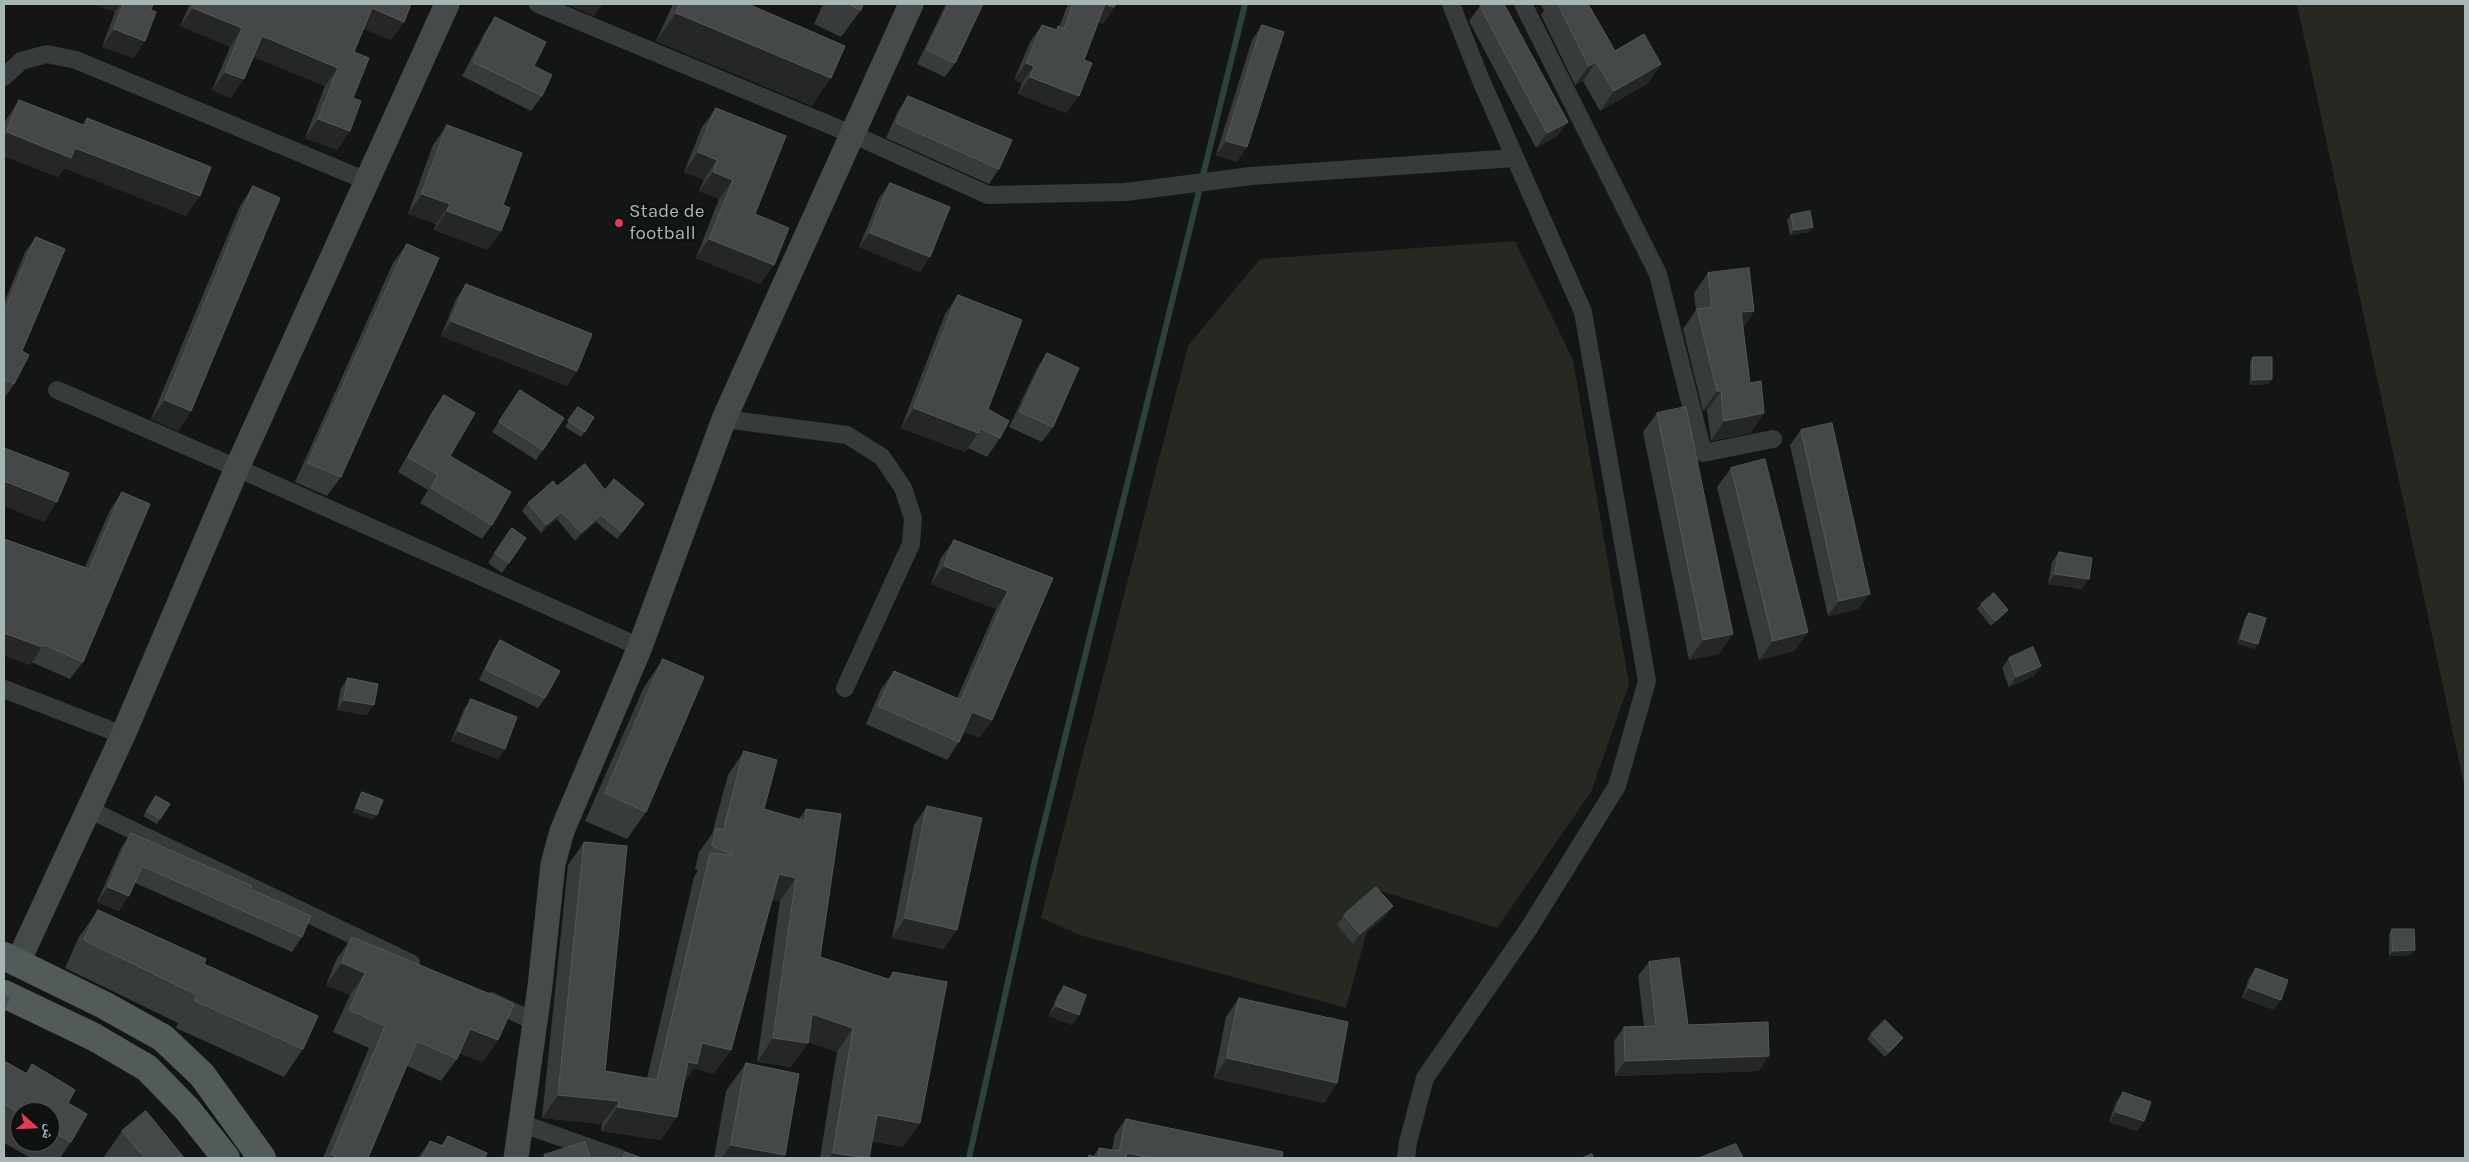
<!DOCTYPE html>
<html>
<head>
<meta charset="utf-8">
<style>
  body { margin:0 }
  #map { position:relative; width:2469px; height:1162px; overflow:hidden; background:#141616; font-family:Karla,"Noto Naskh Arabic",sans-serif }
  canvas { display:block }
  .frame { position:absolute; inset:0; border:5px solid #a7b6b4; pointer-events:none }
  .north { position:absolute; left:10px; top:1102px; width:50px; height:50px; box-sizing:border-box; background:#0f1111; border:1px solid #4c5352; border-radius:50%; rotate:110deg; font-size:14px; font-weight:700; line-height:20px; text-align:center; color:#a7b6b4 }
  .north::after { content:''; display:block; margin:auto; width:18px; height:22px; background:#e83a55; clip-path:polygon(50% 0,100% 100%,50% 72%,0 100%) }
</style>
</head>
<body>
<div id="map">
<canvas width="2469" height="1162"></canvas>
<div class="frame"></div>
<div class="north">ش</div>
</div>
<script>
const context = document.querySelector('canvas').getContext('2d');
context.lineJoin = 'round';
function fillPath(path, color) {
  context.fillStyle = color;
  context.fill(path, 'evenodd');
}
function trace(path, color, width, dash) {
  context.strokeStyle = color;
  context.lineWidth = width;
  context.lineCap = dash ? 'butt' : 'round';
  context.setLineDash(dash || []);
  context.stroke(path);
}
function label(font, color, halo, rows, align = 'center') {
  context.font = font + ' Karla,sans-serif';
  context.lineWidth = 5;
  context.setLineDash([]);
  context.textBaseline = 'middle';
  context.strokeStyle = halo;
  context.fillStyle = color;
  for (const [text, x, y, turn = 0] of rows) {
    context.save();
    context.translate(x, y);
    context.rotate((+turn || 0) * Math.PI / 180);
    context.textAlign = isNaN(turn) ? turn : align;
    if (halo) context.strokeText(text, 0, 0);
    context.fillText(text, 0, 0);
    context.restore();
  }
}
const green = new Path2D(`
  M 2297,4 L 2465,4 L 2465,789 Z
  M 1515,241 L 1573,360 L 1629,684 L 1591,792 L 1497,928 L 1378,890 L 1346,1008 L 1080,935 L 1041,918 L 1188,346 L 1260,259 Z`);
const stream = new Path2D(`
  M 969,1158 L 1035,860 L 1245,4`);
const street = new Path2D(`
  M 538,4 L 854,135 L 988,195 L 1126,192 L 1251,176 L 1515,158
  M 1523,4 L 1658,274 L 1703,453 L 1773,439
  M 4,77 L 21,61 L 47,54 L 76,60 L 367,181
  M 57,390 L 237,468 L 640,647
  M 724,419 L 847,435 L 882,457 L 903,488 L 913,518 L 911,544 L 845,688
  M 4,689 L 123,735
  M 88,809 L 411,963
  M 491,1001 L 535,1022
  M 523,1124 L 619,1158
  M 1406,1158 L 1408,1142 L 1425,1078 L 1529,928 L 1617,786 L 1647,681 L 1583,312 L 1480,78 L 1451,4`);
const secondary = new Path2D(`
  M 18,962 L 123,735 L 237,468 L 447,4
  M 516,1158 L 540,986 L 553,864 L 562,831 L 640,647 L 724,419 L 911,4`);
const primary = new Path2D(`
  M 4,956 L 104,1005 L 163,1038 L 202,1075 L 262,1158
  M 4,994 L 94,1037 L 147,1068 L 187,1109 L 226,1158`);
const wall = new Path2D(`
  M 94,4 L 153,4 L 151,10 L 145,41 L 133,58 L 102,47 L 115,12 Z
  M 190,4 L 411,4 L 404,22 L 391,40 L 364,28 L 354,52 L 353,98 L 350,131 L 337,150 L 305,138 L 325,86 L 254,57 L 231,98 L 212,90 L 230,47 L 180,26 Z
  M 673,4 L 748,4 L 812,106 L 656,41 Z
  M 823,4 L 863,4 L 861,10 L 841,37 L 814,24 Z
  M 946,4 L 983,4 L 955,63 L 945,77 L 917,64 Z
  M 1068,4 L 1116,4 L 1103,24 L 1098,22 L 1084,60 L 1067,113 L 1018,94 L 1022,83 L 1014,80 L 1030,42 L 1042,25 L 1056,30 L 1058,26 L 1059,27 Z
  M 1540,4 L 1588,4 L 1615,51 L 1661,64 L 1648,83 L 1600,111 L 1583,81 L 1575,85 L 1541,15 L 1544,10 Z
  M 1480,6 L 1568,122 L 1557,136 L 1536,148 L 1469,21 Z
  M 495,17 L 534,66 L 542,96 L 531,111 L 462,76 L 485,32 Z
  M 1262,25 L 1237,162 L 1216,155 L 1252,40 Z
  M 908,96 L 999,169 L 989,184 L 886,138 L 898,111 Z
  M 19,100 L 82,125 L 87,118 L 186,216 L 64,168 L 58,177 L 4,156 L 4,125 L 6,120 Z
  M 716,108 L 774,265 L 760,284 L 696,258 L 719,199 L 699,191 L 704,180 L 684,172 L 702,127 Z
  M 447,125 L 488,250 L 434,230 L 436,224 L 408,214 L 433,145 Z
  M 890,183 L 920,272 L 859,247 L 879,198 Z
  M 253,186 L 191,411 L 178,431 L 151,419 L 240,206 Z
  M 1791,215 L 1810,232 L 1790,235 L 1787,220 Z
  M 36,237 L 22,351 L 14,384 L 4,399 L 4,303 L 25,252 Z
  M 407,244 L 341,477 L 327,496 L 295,482 L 393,263 Z
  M 1708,273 L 1754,311 L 1743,327 L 1751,433 L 1711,441 L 1707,410 L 1703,411 L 1683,329 L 1696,310 L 1694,293 Z
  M 466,284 L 567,386 L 441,336 L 456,299 Z
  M 958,295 L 988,409 L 1000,438 L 987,457 L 968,448 L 965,452 L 901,428 L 945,314 Z
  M 1047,353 L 1053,427 L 1042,442 L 1009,427 L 1037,368 Z
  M 2253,357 L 2272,379 L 2268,384 L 2250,385 L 2250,362 Z
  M 444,395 L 450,456 L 492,525 L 482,539 L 420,503 L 428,490 L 398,472 L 433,410 Z
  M 513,400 L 543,450 L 536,460 L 492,432 Z
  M 578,407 L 585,432 L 581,437 L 565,427 Z
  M 1657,413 L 1719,654 L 1689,660 L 1643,432 Z
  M 1801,430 L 1859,609 L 1828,616 L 1790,445 Z
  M 1731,468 L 1808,632 L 1794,651 L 1759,660 L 1717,487 Z
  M 557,486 L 605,490 L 644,504 L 617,539 L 596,522 L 575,541 L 557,519 L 541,533 L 522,511 L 528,503 Z
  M 122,492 L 83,662 L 70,679 L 31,662 L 30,665 L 4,655 L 4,539 L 85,567 L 110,510 Z
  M 512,528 L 526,538 L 502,573 L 488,563 Z
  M 954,540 L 1053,578 L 992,720 L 979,738 L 964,731 L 959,742 L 947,760 L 866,724 L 881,689 L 894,671 L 957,698 L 996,609 L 931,584 L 941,558 Z
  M 2059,552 L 2082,589 L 2048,584 L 2052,562 Z
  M 1981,604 L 2004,615 L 1991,626 L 1977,609 Z
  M 2249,613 L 2255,649 L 2237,644 L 2245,618 Z
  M 500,640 L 545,698 L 538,708 L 479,680 L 493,650 Z
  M 2009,658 L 2041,666 L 2034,676 L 2009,687 L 2002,668 Z
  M 663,659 L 646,812 L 627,839 L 585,821 L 644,687 Z
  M 348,678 L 367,715 L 337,710 L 341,688 Z
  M 471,699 L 505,749 L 498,759 L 451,741 L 464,709 Z
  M 744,751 L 764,809 L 799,819 L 806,809 L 820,957 L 888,979 L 893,972 L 903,1147 L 872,1141 L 869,1158 L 820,1158 L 837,1052 L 808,1042 L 791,1067 L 757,1062 L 780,901 L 772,900 L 731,1050 L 714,1074 L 694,1068 L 684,1083 L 661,1140 L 601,1131 L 602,1124 L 542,1118 L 568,865 L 584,842 L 605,1071 L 647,1078 L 694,877 L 698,870 L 695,869 L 699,852 L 712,834 L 728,775 Z
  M 362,792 L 373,820 L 353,813 L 359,797 Z
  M 156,796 L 160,819 L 157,824 L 143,816 Z
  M 927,806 L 944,949 L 892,938 L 914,825 Z
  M 131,833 L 250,889 L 302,937 L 292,952 L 135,883 L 119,911 L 97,902 L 121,848 Z
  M 98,910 L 204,964 L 303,1049 L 284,1077 L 176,1028 L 178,1023 L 65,968 L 79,937 Z
  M 1344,915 L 1386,916 L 1353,944 L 1337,925 Z
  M 2392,929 L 2411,955 L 2389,956 L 2389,934 Z
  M 352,937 L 483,1062 L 459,1053 L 457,1059 L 441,1081 L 407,1066 L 368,1158 L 323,1158 L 369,1048 L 333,1032 L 350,995 L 326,985 L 336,960 Z
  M 1649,962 L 1688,1025 L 1759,1071 L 1615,1076 L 1614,1041 L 1624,1027 L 1644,1026 L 1638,976 Z
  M 2256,968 L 2274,1010 L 2242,998 L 2249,978 Z
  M 1064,986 L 1072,1025 L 1049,1016 L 1057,996 Z
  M 1239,998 L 1337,1083 L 1324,1103 L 1214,1078 L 1226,1017 Z
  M 1871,1034 L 1899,1043 L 1885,1057 L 1867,1039 Z
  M 6,1062 L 26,1073 L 32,1064 L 68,1103 L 71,1142 L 60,1158 L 31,1158 L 4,1143 L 4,1065 ZM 20,1112 L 50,1112 L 50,1142 L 20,1142 Z
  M 746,1063 L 785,1155 L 783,1158 L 714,1158 L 726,1091 Z
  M 2123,1092 L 2144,1121 L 2137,1131 L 2109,1122 L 2116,1102 Z
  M 1126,1119 L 1282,1158 L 1087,1158 L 1089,1155 L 1093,1157 L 1099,1148 L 1112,1150 L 1115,1134 Z
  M 122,1131 L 184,1158 L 103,1158 Z
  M 448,1136 L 485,1158 L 418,1158 L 430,1141 L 441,1145 Z`);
const shadedWall = new Path2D(`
  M 94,4 L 121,4 L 115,12 Z
  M 565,4 L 603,4 L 594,16 Z
  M 1105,4 L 1114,7 L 1103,24 L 1093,21 Z
  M 193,8 L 242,28 L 230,47 L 180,26 Z
  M 372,8 L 404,22 L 391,40 L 359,27 Z
  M 676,13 L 831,78 L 812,106 L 656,41 Z
  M 114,29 L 145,41 L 133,58 L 102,47 Z
  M 262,36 L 338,68 L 325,86 L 249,55 Z
  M 1596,62 L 1583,81 L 1575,85 L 1589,66 Z
  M 1026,63 L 1034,66 L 1022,83 L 1014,80 Z
  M 1661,64 L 1648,83 L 1600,111 L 1614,91 Z
  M 225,72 L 244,79 L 231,98 L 212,90 Z
  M 1030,77 L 1079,96 L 1067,113 L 1018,94 Z
  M 318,119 L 350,131 L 337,150 L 305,138 Z
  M 1568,122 L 1557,136 L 1536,148 L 1547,133 Z
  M 7,132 L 75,148 L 200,196 L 186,216 L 64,168 L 58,177 L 4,156 L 4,137 Z
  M 1226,141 L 1247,147 L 1237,162 L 1216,155 Z
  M 698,152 L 717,160 L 704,180 L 684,172 Z
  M 713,172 L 733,180 L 719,199 L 699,191 Z
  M 422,194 L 450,204 L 436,224 L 408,214 Z
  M 447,211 L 501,231 L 488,250 L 434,230 Z
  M 1813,227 L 1810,232 L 1790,235 L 1794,230 Z
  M 870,233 L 930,257 L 920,272 L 859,247 Z
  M 709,239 L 774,265 L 760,284 L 696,258 Z
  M 1754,311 L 1740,330 L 1741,312 Z
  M 451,321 L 577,371 L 567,386 L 441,336 Z
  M 2272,379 L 2268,384 L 2250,385 L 2253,380 Z
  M 1717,391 L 1721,391 L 1707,410 L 1703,411 Z
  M 165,400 L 191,411 L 178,431 L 151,419 Z
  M 914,408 L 978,433 L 965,452 L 901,428 Z
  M 1764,413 L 1751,433 L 1711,441 L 1724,421 Z
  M 4,481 L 57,502 L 44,522 L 4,506 Z
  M 644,504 L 639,511 L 617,539 L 622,532 Z
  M 562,512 L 557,519 L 541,533 L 546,525 Z
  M 601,515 L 596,522 L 575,541 L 581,533 Z
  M 944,566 L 1008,591 L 996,609 L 931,584 Z
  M 2055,574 L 2089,579 L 2082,589 L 2048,584 Z
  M 1870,594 L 1859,609 L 1828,616 L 1839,601 Z
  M 2008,610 L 2004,615 L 1991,626 L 1995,621 Z
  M 1808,632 L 1794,651 L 1759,660 L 1773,641 Z
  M 4,633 L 42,647 L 30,665 L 4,655 Z
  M 1733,634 L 1719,654 L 1689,660 L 1703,640 Z
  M 2241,639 L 2258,644 L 2255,649 L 2237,644 Z
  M 2041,666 L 2034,676 L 2009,687 L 2016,677 Z
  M 344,700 L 374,705 L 367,715 L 337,710 Z
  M 972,712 L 992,720 L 979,738 L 960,730 Z
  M 458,731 L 505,749 L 498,759 L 451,741 Z
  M 356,808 L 377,815 L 373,820 L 353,813 Z
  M 779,874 L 796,878 L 780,901 L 763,898 Z
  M 108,887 L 129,896 L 119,911 L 97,902 Z
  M 1393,906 L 1386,916 L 1353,944 L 1360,934 Z
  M 905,918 L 957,930 L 944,949 L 892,938 Z
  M 2415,950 L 2411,955 L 2389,956 L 2393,951 Z
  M 342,963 L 365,973 L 350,995 L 326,985 Z
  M 2249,988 L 2281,1000 L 2274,1010 L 2242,998 Z
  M 1056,1006 L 1079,1015 L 1072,1025 L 1049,1016 Z
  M 812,1014 L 853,1028 L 837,1052 L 795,1038 Z
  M 470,1029 L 498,1040 L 483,1062 L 455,1051 Z
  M 773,1038 L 808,1043 L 791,1067 L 757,1062 Z
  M 1903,1038 L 1899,1043 L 1885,1057 L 1889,1052 Z
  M 702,1043 L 731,1050 L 714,1074 L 694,1068 L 681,1087 L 671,1085 Z
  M 1769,1056 L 1759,1071 L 1615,1076 L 1625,1061 Z
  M 1227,1058 L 1337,1083 L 1324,1103 L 1214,1078 Z
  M 558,1095 L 619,1101 L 602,1124 L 542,1118 Z
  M 618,1107 L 677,1117 L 661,1140 L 601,1131 Z
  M 2116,1112 L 2144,1121 L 2137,1131 L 2109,1122 Z
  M 877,1115 L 920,1123 L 903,1147 L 860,1138 Z
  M 731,1145 L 785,1155 L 783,1158 L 722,1158 Z
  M 833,1153 L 866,1158 L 829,1158 Z
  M 1127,1153 L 1150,1158 L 1123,1158 Z
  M 331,1155 L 340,1158 L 328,1158 Z`);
const building = new Path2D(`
  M 124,4 L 153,4 L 151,10 L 156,12 L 145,41 L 114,29 Z
  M 195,4 L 411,4 L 404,22 L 372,8 L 354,52 L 369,58 L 353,98 L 361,101 L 350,131 L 318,119 L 338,68 L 262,36 L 244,79 L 225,72 L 242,28 L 193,8 Z
  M 680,4 L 748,4 L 845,46 L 831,78 L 676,13 Z
  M 849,4 L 863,4 L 861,10 Z
  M 949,4 L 983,4 L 955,63 L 927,50 Z
  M 1073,4 L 1105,4 L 1084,60 L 1092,63 L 1079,96 L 1030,77 L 1034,66 L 1026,63 L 1042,25 L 1057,30 L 1058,26 L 1064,29 Z
  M 1106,4 L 1116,4 L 1114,7 Z
  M 1484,4 L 1504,4 L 1568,122 L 1547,133 L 1480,6 Z
  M 1558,4 L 1588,4 L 1615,51 L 1644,34 L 1661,64 L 1614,91 L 1596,62 L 1589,66 Z
  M 495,17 L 546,42 L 534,66 L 552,75 L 542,96 L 473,62 Z
  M 1262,25 L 1284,32 L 1247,147 L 1226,141 Z
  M 908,96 L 1012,140 L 999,169 L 896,123 Z
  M 19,100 L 86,126 L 87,118 L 211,167 L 200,196 L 75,148 L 71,158 L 7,132 Z
  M 716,108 L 786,136 L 755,214 L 789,228 L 774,265 L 709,239 L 733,180 L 713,172 L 717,160 L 698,152 Z
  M 447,125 L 522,153 L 503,205 L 510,208 L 501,231 L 447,211 L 450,204 L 422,194 Z
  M 890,183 L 950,207 L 930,257 L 870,233 Z
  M 253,186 L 280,198 L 191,411 L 165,400 Z
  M 1810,211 L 1813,227 L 1794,230 L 1791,215 Z
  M 36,237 L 65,249 L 22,351 L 29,355 L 14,384 L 4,379 L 4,312 Z
  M 407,244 L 439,258 L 341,477 L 308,463 Z
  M 1749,268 L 1754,311 L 1741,312 L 1750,383 L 1761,381 L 1764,413 L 1724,421 L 1721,391 L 1717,391 L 1697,309 L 1712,307 L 1708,273 Z
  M 466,284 L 592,334 L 577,371 L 451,321 Z
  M 958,295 L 1022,320 L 988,409 L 1009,421 L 1000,438 L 980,428 L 978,433 L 914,408 Z
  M 1047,353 L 1079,368 L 1053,427 L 1020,412 Z
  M 2253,357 L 2272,357 L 2272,379 L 2253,380 Z
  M 520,390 L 564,418 L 543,450 L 499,422 Z
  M 444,395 L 475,413 L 450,456 L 511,492 L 492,525 L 431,488 L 438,475 L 408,457 Z
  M 578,407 L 594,417 L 585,432 L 568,421 Z
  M 1686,407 L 1733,634 L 1703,640 L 1657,413 Z
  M 1832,423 L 1870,594 L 1839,601 L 1801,430 Z
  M 4,448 L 69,473 L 57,502 L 4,481 Z
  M 1765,459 L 1808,632 L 1773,641 L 1731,468 Z
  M 585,464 L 605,490 L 614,479 L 644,504 L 622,532 L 601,515 L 581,533 L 562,512 L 546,525 L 528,503 L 553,481 L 557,486 Z
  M 122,492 L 150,504 L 83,662 L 43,644 L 42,647 L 4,633 L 4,539 L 89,569 Z
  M 512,528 L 526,538 L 509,563 L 495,553 Z
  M 954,540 L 1053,578 L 992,720 L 972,712 L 959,742 L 878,706 L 894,671 L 961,700 L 1008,591 L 944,566 Z
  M 2059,552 L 2092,558 L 2089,579 L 2055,574 Z
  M 1994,593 L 2008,610 L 1995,621 L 1981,604 Z
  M 2249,613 L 2266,618 L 2258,644 L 2241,639 Z
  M 500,640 L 560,671 L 545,698 L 486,670 Z
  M 2033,647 L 2041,666 L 2016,677 L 2009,658 Z
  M 663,659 L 704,677 L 646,812 L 605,793 Z
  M 348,678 L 378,684 L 374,705 L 344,700 Z
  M 471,699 L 517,717 L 505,749 L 458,731 Z
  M 744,751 L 777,760 L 764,809 L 805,821 L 806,809 L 841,814 L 820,957 L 891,980 L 893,972 L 947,982 L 920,1123 L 877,1115 L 869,1158 L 833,1153 L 853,1028 L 812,1014 L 808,1043 L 773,1038 L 796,878 L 779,874 L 731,1050 L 702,1043 L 697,1064 L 688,1062 L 677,1117 L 618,1107 L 619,1101 L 558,1095 L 584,842 L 627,846 L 605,1071 L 657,1080 L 710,853 L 734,855 L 712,846 L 716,828 L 723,830 Z
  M 362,792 L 383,800 L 377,815 L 356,808 Z
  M 156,796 L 170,804 L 160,819 L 147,811 Z
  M 927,806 L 982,818 L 957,930 L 905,918 Z
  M 131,833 L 252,886 L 250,889 L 311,916 L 302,937 L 142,866 L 129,896 L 108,887 Z
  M 1376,887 L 1393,906 L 1360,934 L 1344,915 Z
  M 98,910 L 206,959 L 204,964 L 318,1016 L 303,1049 L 195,1001 L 197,995 L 84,940 Z
  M 2392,929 L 2414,929 L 2415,950 L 2393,951 Z
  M 352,937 L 514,1004 L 498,1040 L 470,1029 L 457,1059 L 417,1041 L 368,1158 L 340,1158 L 331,1155 L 385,1026 L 349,1010 L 365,973 L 342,963 Z
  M 1679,958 L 1688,1025 L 1768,1022 L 1769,1056 L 1625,1061 L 1624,1027 L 1656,1026 L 1649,962 Z
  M 2256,968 L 2288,980 L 2281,1000 L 2249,988 Z
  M 1064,986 L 1086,995 L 1079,1015 L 1056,1006 Z
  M 4,994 L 11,997 L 4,1013 Z
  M 1239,998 L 1348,1022 L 1337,1083 L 1227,1058 Z
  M 1885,1020 L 1903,1038 L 1889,1052 L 1871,1034 Z
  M 6,1062 L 27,1074 L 32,1064 L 75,1090 L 68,1103 L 87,1114 L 71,1142 L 50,1130 L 50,1112 L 20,1112 L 20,1113 L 4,1104 L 4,1066 Z
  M 746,1063 L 799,1074 L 785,1155 L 731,1145 Z
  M 2123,1092 L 2151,1102 L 2144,1121 L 2116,1112 Z
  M 146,1111 L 184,1158 L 145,1158 L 122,1131 Z
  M 1126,1119 L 1283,1152 L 1282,1158 L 1150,1158 L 1127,1153 L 1126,1158 L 1088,1158 L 1089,1155 L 1098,1158 L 1099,1148 L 1119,1151 Z
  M 448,1136 L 487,1153 L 485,1158 L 422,1158 L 430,1141 L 443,1146 Z
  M 585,1142 L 590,1158 L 545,1158 L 544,1155 Z
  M 1736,1144 L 1743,1158 L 1699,1158 Z
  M 625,1152 L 642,1158 L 623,1158 Z
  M 1592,1154 L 1593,1158 L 1582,1158 Z`);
const markers = [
  [619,223,5,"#e83a55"]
];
const poiNames = [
  ["Stade de",629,212],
  ["football",629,234]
];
fillPath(green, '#262921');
trace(stream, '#30403a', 6);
trace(street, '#363b3b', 18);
trace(secondary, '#444b4a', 25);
trace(primary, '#525a5a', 28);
fillPath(wall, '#383b3b');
fillPath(shadedWall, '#252727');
fillPath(building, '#444848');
trace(building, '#545a59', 1);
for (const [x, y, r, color] of markers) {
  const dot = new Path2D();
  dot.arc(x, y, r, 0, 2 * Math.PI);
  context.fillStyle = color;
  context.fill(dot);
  trace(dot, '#0f1111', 2);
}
label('19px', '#a7b6b4', '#0f1111', poiNames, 'left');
</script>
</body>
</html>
